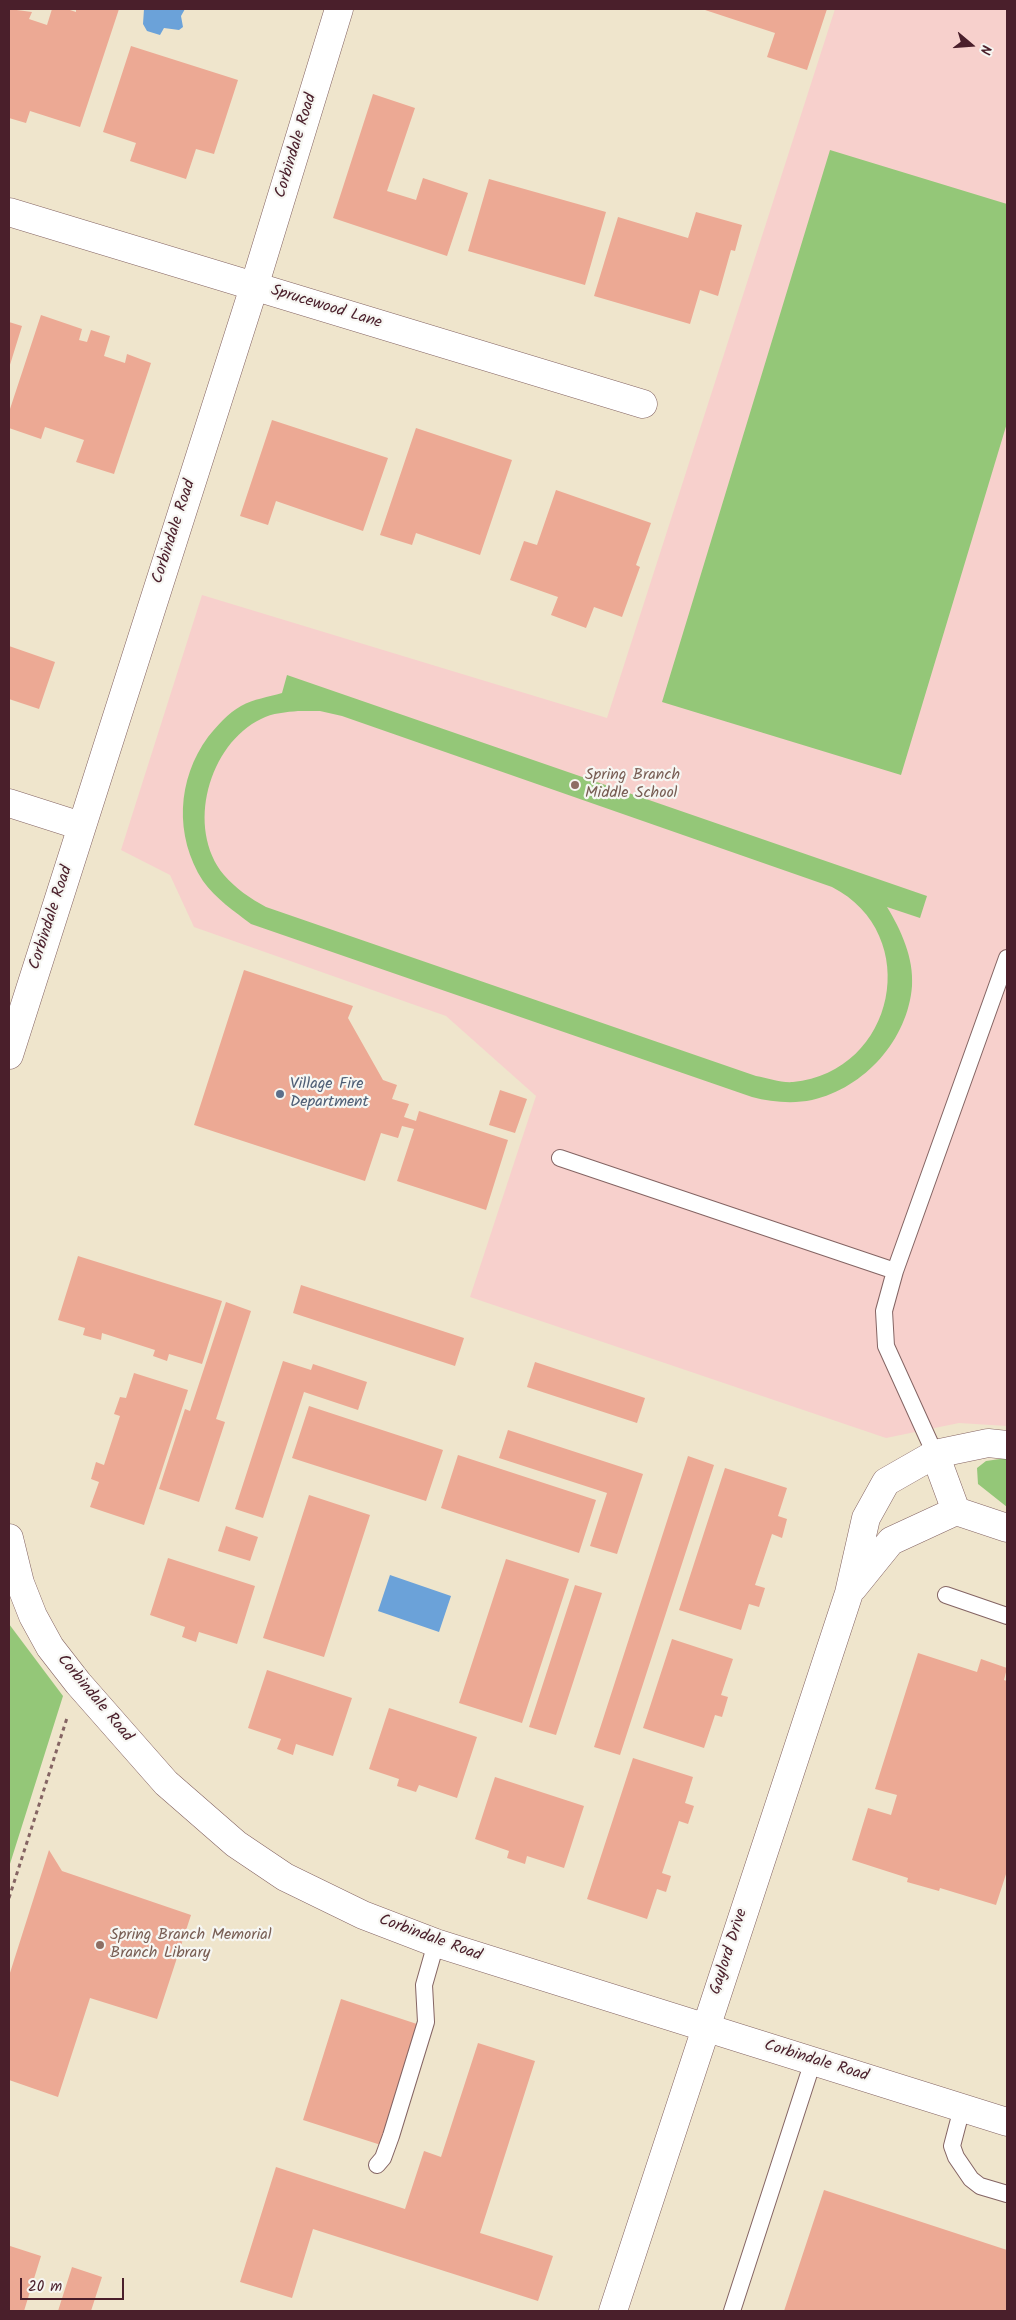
<!DOCTYPE html>
<html>
<head>
<meta charset="utf-8">
<style>
  body { margin:0 }
  #map { position:relative; width:1016px; height:2320px; overflow:hidden; background:#efe5cc; font-family:Kalam,sans-serif }
  canvas { display:block }
  .frame { position:absolute; inset:0; border:10px solid #4a1f2b; pointer-events:none }
  .north { position:absolute; left:946px; top:20px; width:50px; height:50px; -webkit-text-stroke:4px #f6f6f2; paint-order:stroke; rotate:108deg; font-size:14px; font-weight:700; line-height:20px; text-align:center; color:#4a1f2b }
  .north::after { content:''; display:block; margin:auto; width:18px; height:22px; background:#4a1f2b; clip-path:polygon(50% 0,100% 100%,50% 72%,0 100%) }
  .scale { position:absolute; left:20px; top:2278px; width:104px; height:22px; box-sizing:border-box; border:2px solid #4a1f2b; border-top:0; padding-left:6px; font-size:15px; line-height:18px; white-space:nowrap; color:#4a1f2b; -webkit-text-stroke:4px #f6f6f2; paint-order:stroke }
</style>
</head>
<body>
<div id="map">
<canvas width="1016" height="2320"></canvas>
<div class="frame"></div>
<div class="north">N</div>
<div class="scale">20 m</div>
</div>
<script>
const context = document.querySelector('canvas').getContext('2d');
context.lineJoin = 'round';
function fillPath(path, color) {
  context.fillStyle = color;
  context.fill(path, 'evenodd');
}
function trace(path, color, width, dash) {
  context.strokeStyle = color;
  context.lineWidth = width;
  context.lineCap = dash ? 'butt' : 'round';
  context.setLineDash(dash || []);
  context.stroke(path);
}
function label(font, color, halo, rows, align = 'center') {
  context.font = font + ' Kalam,sans-serif';
  context.lineWidth = 4.5;
  context.setLineDash([]);
  context.textBaseline = 'middle';
  context.strokeStyle = halo;
  context.fillStyle = color;
  for (const [text, x, y, turn = 0] of rows) {
    context.save();
    context.translate(x, y);
    context.rotate((+turn || 0) * Math.PI / 180);
    context.textAlign = isNaN(turn) ? turn : align;
    if (halo) context.strokeText(text, 0, 0);
    context.fillText(text, 0, 0);
    context.restore();
  }
}
const built = new Path2D(`
  M 835,9 L 1007,9 L 1007,1426 L 959,1423 L 886,1438 L 470,1297 L 536,1096 L 446,1016 L 194,927 L 170,875 L 121,850 L 202,595 L 607,718 Z`);
const green = new Path2D(`
  M 830,150 L 1007,204 L 1007,423 L 901,775 L 662,702 Z
  M 287,675 L 927,896 L 920,918 L 887,907 C 901,930 914,958 912,986 C 908,1039 865,1088 812,1100 C 793,1104 771,1102 752,1097 L 251,924 C 234,911 216,899 203,881 C 174,836 177,779 208,737 C 217,726 228,713 241,706 C 254,699 268,697 282,693 ZM 298,711 L 320,711 L 342,716 L 832,887 C 924,934 896,1072 793,1082 C 781,1083 768,1078 756,1076 L 266,907 C 251,899 235,888 224,875 C 185,828 209,744 261,719 C 272,713 287,712 298,711 Z
  M 1007,1458 L 1007,1507 L 978,1484 L 977,1468 L 986,1461 Z
  M 9,1624 L 63,1696 L 9,1867 Z`);
const water = new Path2D(`
  M 144,9 L 185,9 L 181,16 L 183,27 L 179,30 L 164,28 L 160,35 L 147,31 L 143,24 Z
  M 390,1575 L 451,1596 L 439,1632 L 378,1611 Z`);
const building = new Path2D(`
  M 9,9 L 32,12 L 29,19 L 47,25 L 52,9 L 67,9 L 76,12 L 76,9 L 119,9 L 80,127 L 30,111 L 26,123 L 9,118 Z
  M 702,9 L 827,9 L 807,70 L 767,57 L 775,33 Z
  M 131,46 L 238,80 L 214,154 L 196,149 L 186,179 L 130,161 L 136,143 L 103,132 Z
  M 373,94 L 415,108 L 387,191 L 416,200 L 423,178 L 468,193 L 447,256 L 333,218 Z
  M 489,179 L 606,212 L 585,285 L 468,251 Z
  M 696,212 L 742,225 L 735,251 L 731,250 L 718,296 L 700,290 L 690,324 L 594,296 L 618,217 L 688,238 Z
  M 41,315 L 82,329 L 79,340 L 87,342 L 91,330 L 110,336 L 104,356 L 125,363 L 127,354 L 151,363 L 114,474 L 76,462 L 84,440 L 45,427 L 41,439 L 9,428 L 9,412 Z
  M 9,322 L 22,326 L 9,368 Z
  M 272,420 L 388,458 L 363,531 L 276,501 L 268,525 L 240,516 Z
  M 416,428 L 512,460 L 480,555 L 416,533 L 412,545 L 380,535 Z
  M 556,490 L 651,523 L 636,565 L 640,567 L 622,617 L 594,607 L 586,628 L 551,615 L 558,597 L 510,580 L 524,541 L 537,545 Z
  M 9,646 L 55,662 L 39,709 L 9,699 Z
  M 244,970 L 353,1006 L 348,1018 L 383,1080 L 397,1085 L 392,1099 L 409,1104 L 404,1117 L 416,1121 L 419,1111 L 508,1140 L 486,1210 L 397,1181 L 414,1129 L 402,1126 L 398,1138 L 381,1133 L 365,1181 L 194,1125 Z
  M 500,1090 L 527,1099 L 515,1133 L 489,1125 Z
  M 78,1256 L 222,1301 L 202,1364 L 169,1354 L 167,1361 L 153,1356 L 155,1350 L 102,1333 L 101,1340 L 83,1335 L 85,1328 L 58,1320 Z
  M 301,1285 L 464,1338 L 455,1366 L 293,1313 Z
  M 226,1302 L 251,1311 L 216,1419 L 225,1422 L 199,1502 L 159,1489 L 185,1409 L 190,1411 Z
  M 283,1361 L 311,1370 L 313,1364 L 367,1382 L 358,1410 L 304,1392 L 263,1518 L 235,1509 Z
  M 535,1362 L 645,1398 L 637,1423 L 527,1387 Z
  M 134,1373 L 188,1390 L 144,1525 L 90,1507 L 99,1482 L 91,1479 L 96,1462 L 104,1465 L 120,1416 L 114,1414 L 120,1397 L 126,1398 Z
  M 309,1406 L 443,1450 L 426,1501 L 292,1458 Z
  M 508,1430 L 643,1474 L 617,1554 L 590,1546 L 607,1493 L 499,1458 Z
  M 458,1455 L 596,1500 L 579,1553 L 441,1508 Z
  M 688,1456 L 714,1465 L 620,1755 L 594,1747 Z
  M 725,1468 L 787,1488 L 778,1516 L 787,1519 L 782,1538 L 772,1534 L 755,1585 L 765,1588 L 759,1607 L 749,1604 L 741,1630 L 679,1610 Z
  M 309,1495 L 370,1515 L 324,1657 L 263,1638 Z
  M 226,1526 L 258,1537 L 250,1561 L 218,1551 Z
  M 168,1558 L 255,1586 L 237,1644 L 199,1632 L 196,1642 L 182,1637 L 185,1627 L 150,1615 Z
  M 506,1559 L 569,1579 L 522,1723 L 459,1703 Z
  M 575,1585 L 602,1593 L 556,1735 L 529,1727 Z
  M 672,1639 L 733,1659 L 721,1695 L 728,1697 L 722,1717 L 715,1715 L 704,1748 L 643,1728 Z
  M 918,1653 L 977,1672 L 981,1659 L 1007,1668 L 1004,1680 L 1007,1681 L 1007,1871 L 996,1905 L 940,1888 L 939,1891 L 907,1882 L 908,1878 L 852,1860 L 868,1808 L 891,1815 L 897,1795 L 875,1789 Z
  M 267,1670 L 352,1698 L 333,1756 L 296,1744 L 293,1755 L 277,1749 L 281,1739 L 248,1728 Z
  M 389,1708 L 477,1737 L 457,1798 L 419,1785 L 416,1792 L 397,1786 L 399,1779 L 369,1769 Z
  M 633,1758 L 693,1777 L 685,1803 L 694,1806 L 688,1824 L 679,1821 L 662,1873 L 671,1876 L 666,1892 L 657,1889 L 647,1919 L 587,1899 Z
  M 495,1777 L 584,1806 L 564,1868 L 527,1856 L 525,1864 L 507,1858 L 509,1851 L 475,1839 Z
  M 49,1850 L 62,1871 L 191,1915 L 157,2019 L 90,1998 L 58,2097 L 9,2080 L 9,1976 Z
  M 341,1999 L 420,2025 L 381,2145 L 303,2120 Z
  M 478,2043 L 535,2061 L 480,2233 L 553,2256 L 538,2301 L 313,2229 L 292,2298 L 240,2282 L 276,2167 L 405,2209 L 424,2151 L 441,2157 Z
  M 824,2190 L 1007,2250 L 1007,2311 L 784,2311 Z
  M 10,2246 L 41,2256 L 24,2311 L 9,2311 Z
  M 72,2267 L 102,2277 L 91,2311 L 58,2311 Z`);
const path = new Path2D(`
  M 9,1898 L 67,1718`);
const service = new Path2D(`
  M 560,1158 L 895,1271
  M 935,1454 L 886,1346 L 884,1311 L 895,1271 L 1007,958
  M 946,1595 L 1007,1616
  M 962,2108 L 952,2146 L 956,2157 L 971,2179 L 980,2186 L 1007,2194
  M 377,2165 L 383,2158 L 391,2136 L 426,2022 L 424,1985 L 436,1943
  M 732,2311 L 813,2061`);
const minor = new Path2D(`
  M 9,212 L 643,404
  M 9,803 L 81,826`);
const tertiary = new Path2D(`
  M 9,1055 L 254,287 L 339,9
  M 935,1454 L 956,1511
  M 956,1511 L 1007,1528
  M 9,1538 L 20,1583 L 33,1616 L 50,1647 L 78,1683 L 166,1783 L 236,1844 L 285,1877 L 363,1915 L 436,1943 L 1007,2122
  M 853,1588 L 891,1541 L 956,1511
  M 613,2311 L 849,1593 L 866,1518 L 886,1482 L 935,1454 L 988,1443 L 1007,1445`);
const markers = [
  [575,785,5,"#8d6e63"],
  [280,1094,5,"#5c6f8a"],
  [100,1945,5,"#8d6e63"]
];
const streetNames = [
  ["Corbindale Road",297,146,-73],
  ["Sprucewood Lane",326,308,17],
  ["Corbindale Road",175,532,-72],
  ["Corbindale Road",52,918,-72],
  ["Corbindale Road",94,1699,50],
  ["Corbindale Road",430,1939,20],
  ["Gaylord Drive",730,1952,-72],
  ["Corbindale Road",816,2062,17]
];
const educationNames = [
  ["Spring Branch",585,776],
  ["Middle School",585,794],
  ["Spring Branch Memorial",110,1936],
  ["Branch Library",110,1954]
];
const serviceNames = [
  ["Village Fire",290,1085],
  ["Department",290,1103]
];
fillPath(built, '#f7d0cc');
fillPath(green, '#94c778');
fillPath(water, '#6ba2d9');
fillPath(building, '#eca994');
trace(service, '#846463', 18);
trace(minor, '#846463', 29);
trace(tertiary, '#846463', 29);
trace(path, '#846463', 3, [4, 4]);
trace(service, '#fff', 16);
trace(minor, '#fff', 28);
trace(tertiary, '#fff', 28);
for (const [x, y, r, color] of markers) {
  const dot = new Path2D();
  dot.arc(x, y, r, 0, 2 * Math.PI);
  context.fillStyle = color;
  context.fill(dot);
  trace(dot, '#f6f6f2', 2);
}
label('16px', '#4a1f2b', '#f6f6f2', streetNames);
label('16px', '#785e54', '#f6f6f2', educationNames, 'left');
label('16px', '#4e5e75', '#f6f6f2', serviceNames, 'left');
</script>
</body>
</html>
